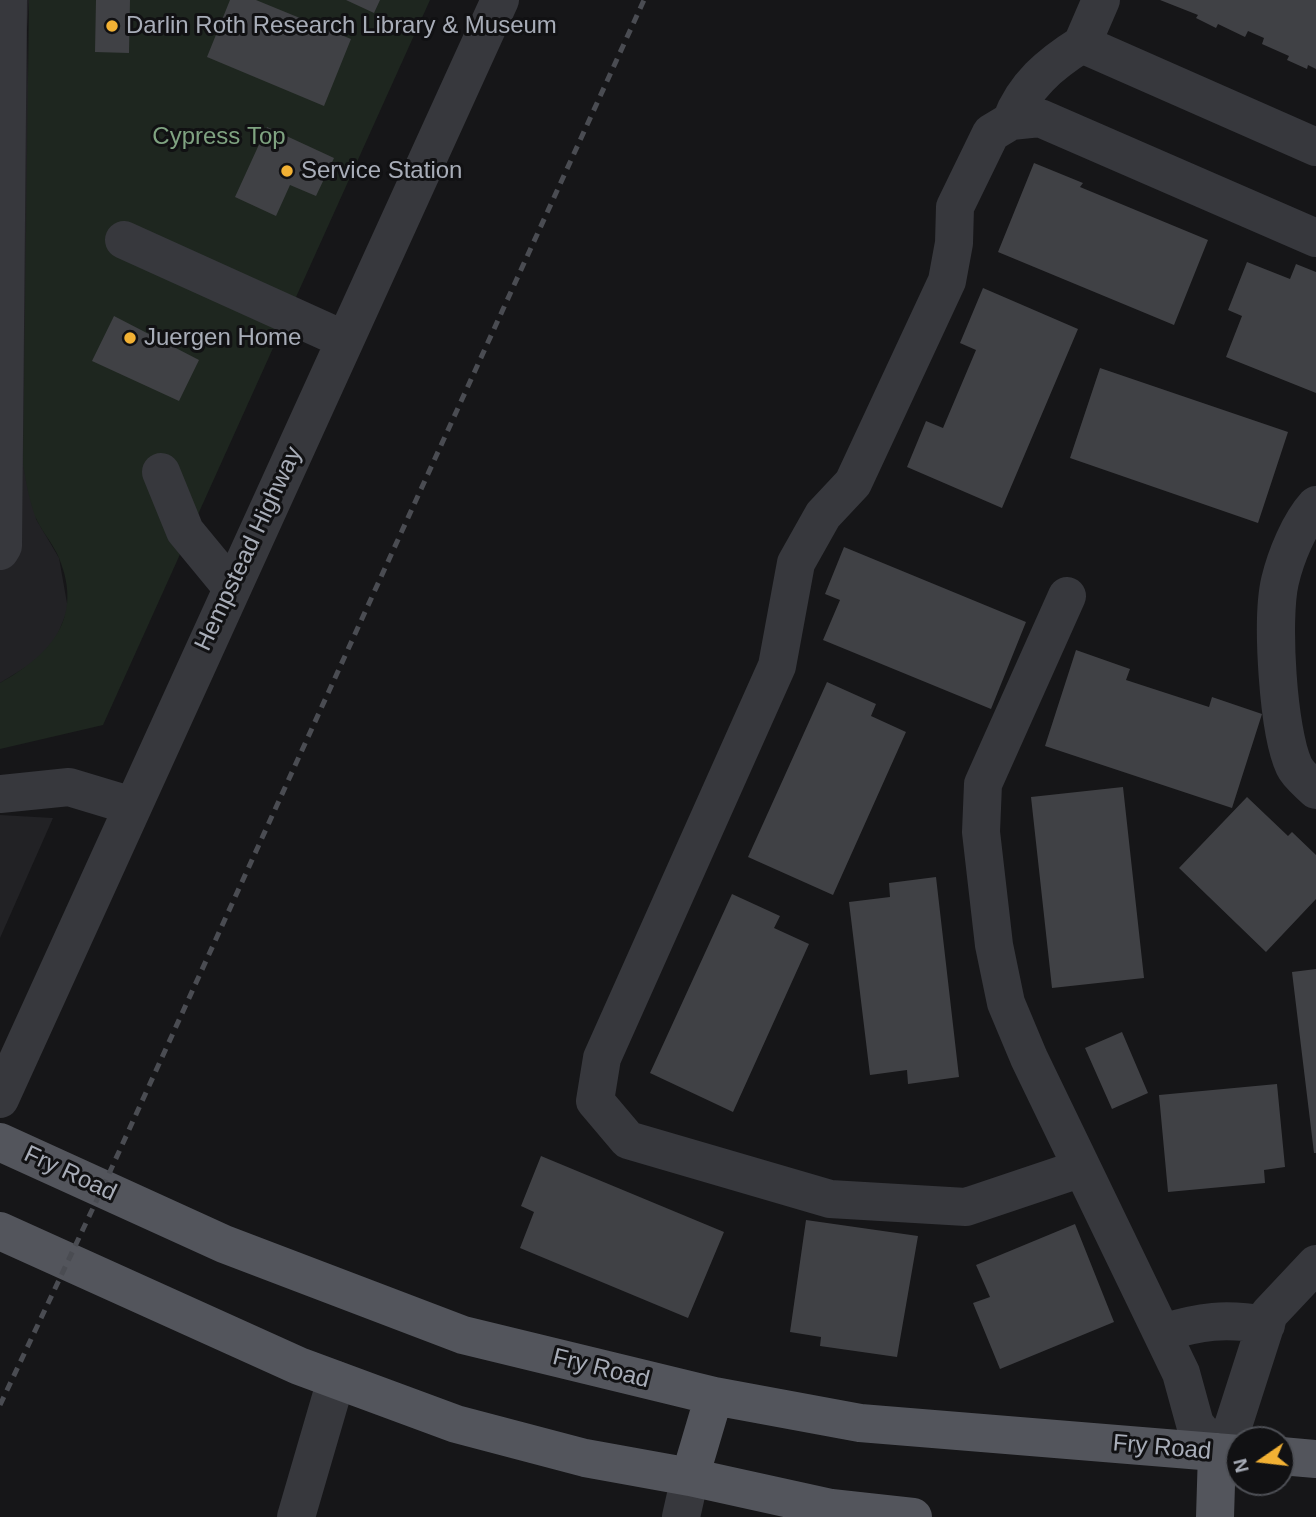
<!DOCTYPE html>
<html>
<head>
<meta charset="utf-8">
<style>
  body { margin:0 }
  #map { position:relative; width:1316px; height:1517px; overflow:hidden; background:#161618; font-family:Helvetica,sans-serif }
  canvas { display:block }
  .north { position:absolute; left:1225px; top:1426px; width:70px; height:70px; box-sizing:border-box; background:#111113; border:2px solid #4d4f55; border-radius:50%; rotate:256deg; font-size:19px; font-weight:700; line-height:28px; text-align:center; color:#a8adb8 }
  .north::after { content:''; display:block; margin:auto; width:24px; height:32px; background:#f2b134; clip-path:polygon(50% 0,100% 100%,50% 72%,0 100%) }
</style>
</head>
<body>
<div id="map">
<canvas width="1316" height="1517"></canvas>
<div class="north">N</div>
</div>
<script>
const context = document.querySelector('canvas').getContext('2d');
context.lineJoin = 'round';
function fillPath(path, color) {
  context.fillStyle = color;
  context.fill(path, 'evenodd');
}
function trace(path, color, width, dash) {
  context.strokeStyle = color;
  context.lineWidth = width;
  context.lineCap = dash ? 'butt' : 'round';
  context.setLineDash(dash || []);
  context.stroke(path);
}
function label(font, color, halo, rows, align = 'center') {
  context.font = font + ' Helvetica,sans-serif';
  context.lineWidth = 6;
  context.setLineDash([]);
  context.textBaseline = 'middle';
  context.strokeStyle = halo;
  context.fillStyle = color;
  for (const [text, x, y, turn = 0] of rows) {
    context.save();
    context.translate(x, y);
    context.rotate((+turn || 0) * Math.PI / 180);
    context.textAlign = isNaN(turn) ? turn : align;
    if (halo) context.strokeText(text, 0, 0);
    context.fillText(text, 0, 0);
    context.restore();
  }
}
const built = new Path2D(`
  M 0,0 L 29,0 L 27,30 L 36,519 L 59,558 L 68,609 L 54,643 L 39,659 L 0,683 Z
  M 0,815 L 53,818 L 0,938 Z`);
const green = new Path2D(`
  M 29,0 L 430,0 L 103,725 L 0,749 L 0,683 C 50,655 84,619 59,558 C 53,543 41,531 35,516 C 29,499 26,482 23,464 Z`);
const building = new Path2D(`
  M 96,0 L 130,0 L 129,53 L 95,52 Z
  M 230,0 L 256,0 L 351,39 L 324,106 L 207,57 Z
  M 346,0 L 380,0 L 374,13 Z
  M 1160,0 L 1316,0 L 1316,69 L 1308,65 L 1307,69 L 1287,60 L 1289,56 L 1262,44 L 1264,38 L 1248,31 L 1245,37 L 1218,24 L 1216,28 L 1196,18 L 1198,15 Z
  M 267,127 L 334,158 L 316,196 L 290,185 L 276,216 L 235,197 Z
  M 1034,163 L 1083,183 L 1080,187 L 1208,240 L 1174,325 L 998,252 Z
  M 1247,262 L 1290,279 L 1296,264 L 1316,272 L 1316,393 L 1226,357 L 1242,316 L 1228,310 Z
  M 983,288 L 1078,329 L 1002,508 L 907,467 L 926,421 L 943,428 L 976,350 L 960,343 Z
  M 114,316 L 199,360 L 179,401 L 92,361 Z
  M 1100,368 L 1288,432 L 1258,523 L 1070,458 Z
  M 844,547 L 1026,622 L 991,709 L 823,640 L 840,600 L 825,594 Z
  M 1076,650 L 1130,669 L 1126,680 L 1209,707 L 1212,697 L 1262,714 L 1232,808 L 1045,746 Z
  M 827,682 L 876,704 L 871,716 L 906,732 L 833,895 L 748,857 Z
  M 1123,787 L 1144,978 L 1052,988 L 1031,797 Z
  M 1247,797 L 1288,836 L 1292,832 L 1316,855 L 1316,899 L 1266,952 L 1179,868 Z
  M 936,877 L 959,1077 L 908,1084 L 907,1070 L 870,1075 L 849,902 L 890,897 L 889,883 Z
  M 732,894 L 780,916 L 774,928 L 809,944 L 733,1112 L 650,1073 Z
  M 1316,969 L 1316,1153 L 1314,1153 L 1292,972 Z
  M 1122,1032 L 1148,1093 L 1112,1109 L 1085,1048 Z
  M 1277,1084 L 1285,1167 L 1264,1170 L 1265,1183 L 1168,1192 L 1159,1095 Z
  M 541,1156 L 724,1232 L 688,1318 L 520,1248 L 534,1212 L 521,1206 Z
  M 806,1220 L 918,1236 L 897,1357 L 820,1346 L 821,1337 L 790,1332 Z
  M 1075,1224 L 1114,1322 L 1000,1369 L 973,1303 L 990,1297 L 976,1265 Z`);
const minor = new Path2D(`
  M 1101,0 L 1082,44 L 1316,147
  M 1011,121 C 1024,86 1050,64 1082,44
  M 124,240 L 345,340
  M 161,472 L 185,531 L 232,588
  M 1316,505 C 1299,524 1286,556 1280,581 C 1271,619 1278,732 1294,766 C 1298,775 1309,783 1316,790
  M 0,551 L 3,546 L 8,0
  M 1067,596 L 983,784 L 981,832 L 994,945 L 1006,1003 L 1029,1058 L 1181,1373 L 1195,1424 L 1217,1452 L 1233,1426 L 1269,1314 L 1316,1264
  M 0,794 L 69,787 L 132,806
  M 0,1099 L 500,0
  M 1082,1168 L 966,1207 L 830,1199 L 628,1140 L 595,1101 L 602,1058 L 777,666 L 796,563 L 823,515 L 853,483 L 947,281 L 954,243 L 955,207 L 991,133 L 1011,121 L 1040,118 L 1316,238
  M 1162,1333 C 1201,1321 1225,1318 1266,1325
  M 296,1517 L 336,1380
  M 681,1517 L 690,1477`);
const major = new Path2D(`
  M 0,1142 L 224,1244 L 463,1335 L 714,1396 L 860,1423 L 1239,1454
  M 0,1231 L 299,1366 L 456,1424 L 585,1458 L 690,1477 L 831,1508 L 913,1517
  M 1281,1456 L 1316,1459
  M 690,1477 L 714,1396
  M 1215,1517 L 1217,1452`);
const rail = new Path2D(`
  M 0,1405 L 102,1189 L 644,0`);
const markers = [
  [112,26,7,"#f2b134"],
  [287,171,7,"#f2b134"],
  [130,338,7,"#f2b134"]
];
const poiNames = [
  ["Darlin Roth Research Library & Museum",126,26],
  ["Service Station",301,171],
  ["Juergen Home",144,338]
];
const parkNames = [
  ["Cypress Top",219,137]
];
const streetNames = [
  ["Hempstead Highway",249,549,-65],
  ["Fry Road",70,1174,25],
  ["Fry Road",601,1369,14],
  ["Fry Road",1162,1448,5]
];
fillPath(built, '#222225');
fillPath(green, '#1e261f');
fillPath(building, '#404145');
trace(minor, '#37383d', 38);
trace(major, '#53555c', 38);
trace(rail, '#4a4c52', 5, [9, 7]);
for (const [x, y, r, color] of markers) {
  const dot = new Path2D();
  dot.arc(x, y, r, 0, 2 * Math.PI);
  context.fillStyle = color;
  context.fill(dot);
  trace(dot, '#111113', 2.5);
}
label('24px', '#a8adb8', '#111113', poiNames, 'left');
label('24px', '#7fa381', '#111113', parkNames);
label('24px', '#a8adb8', '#111113', streetNames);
</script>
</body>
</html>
